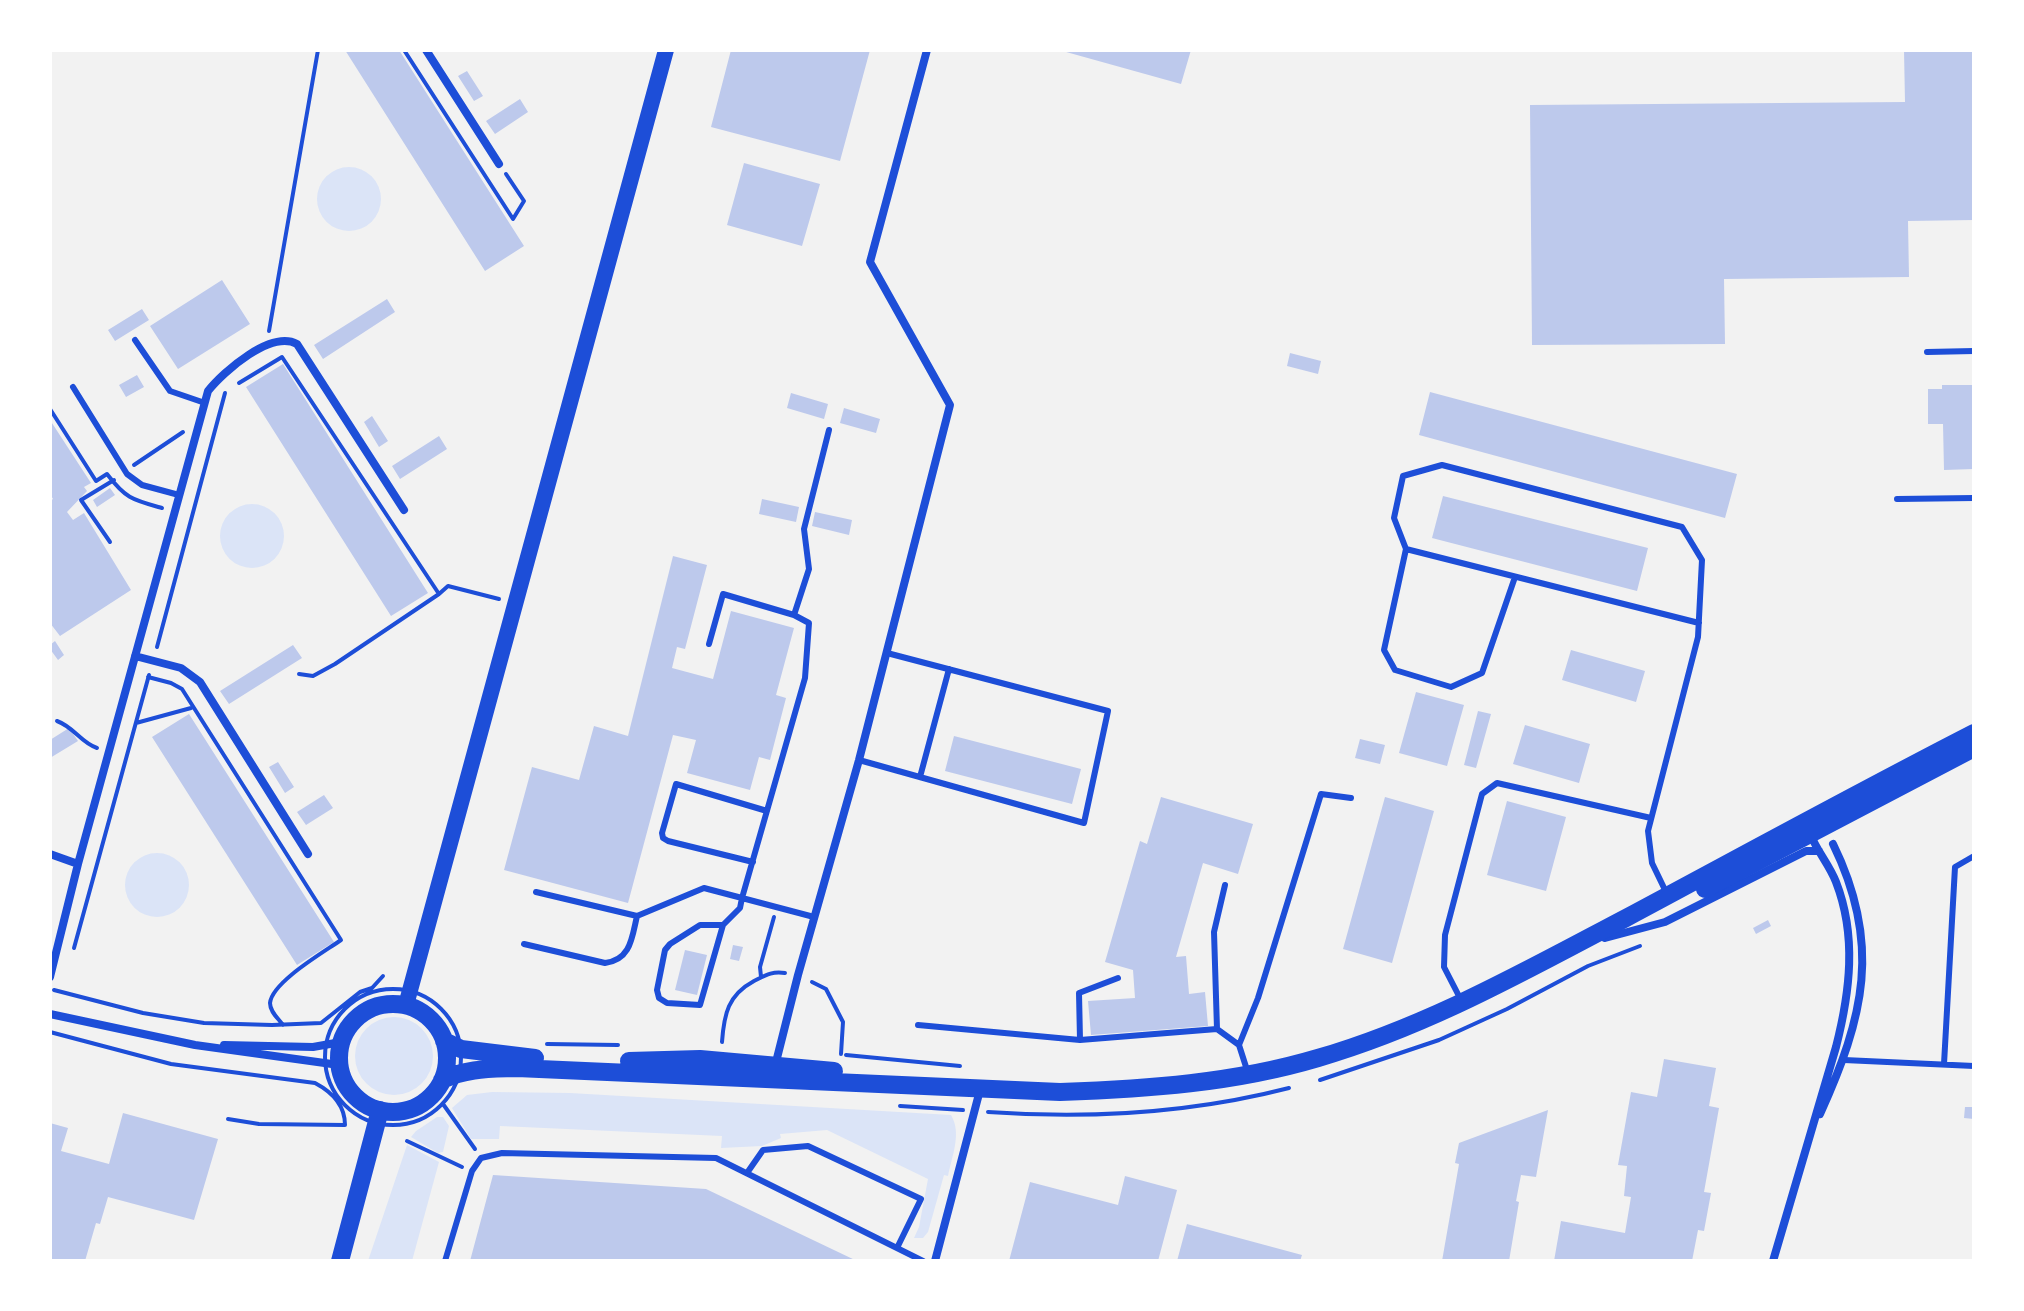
<!DOCTYPE html>
<html>
<head>
<meta charset="utf-8">
<style>
  body { margin:0 }
  #map { position:relative; width:2024px; height:1311px; overflow:hidden; background:#f2f2f2; font-family:Cabin,sans-serif }
  canvas { display:block }
  .frame { position:absolute; inset:0; border:52px solid #fff; pointer-events:none }
</style>
</head>
<body>
<div id="map">
<canvas width="2024" height="1311"></canvas>
<div class="frame"></div>
</div>
<script>
const context = document.querySelector('canvas').getContext('2d');
context.lineJoin = 'round';
function fillPath(path, color) {
  context.fillStyle = color;
  context.fill(path, 'evenodd');
}
function trace(path, color, width, dash) {
  context.strokeStyle = color;
  context.lineWidth = width;
  context.lineCap = dash ? 'butt' : 'round';
  context.setLineDash(dash || []);
  context.stroke(path);
}
const green = new Path2D(`
  M317 199a32 32 0 1 1 64 0a32 32 0 1 1-64 0Z
  M220 536a32 32 0 1 1 64 0a32 32 0 1 1-64 0Z
  M125 885a32 32 0 1 1 64 0a32 32 0 1 1-64 0Z
  M355 1056a39 39 0 1 1 78 0a39 39 0 1 1-78 0Z
  M 492,1092 L 570,1093 L 951,1115 C 962,1133 952,1156 948,1176 L 944,1175 L 928,1232 L 923,1238 L 914,1238 L 919,1227 L 928,1179 L 827,1130 L 780,1134 L 781,1138 L 762,1146 L 721,1148 L 722,1136 L 500,1126 L 499,1139 L 471,1139 L 452,1108 L 467,1095 Z
  M 437,1117 L 443,1117 L 449,1126 L 443,1152 L 438,1153 L 411,1137 L 416,1131 Z
  M 407,1145 L 439,1162 L 412,1261 L 368,1261 Z`);
const building = new Path2D(`
  M 345,50 L 399,50 L 524,246 L 485,271 Z
  M 731,50 L 870,50 L 840,161 L 711,127 Z
  M 1059,50 L 1191,50 L 1181,84 Z
  M 1904,50 L 1974,50 L 1974,220 L 1908,221 L 1909,277 L 1724,279 L 1725,344 L 1532,345 L 1530,105 L 1905,102 Z
  M 467,71 L 483,96 L 474,101 L 458,76 Z
  M 520,99 L 528,112 L 495,134 L 486,121 Z
  M 744,163 L 820,184 L 802,246 L 727,225 Z
  M 222,280 L 250,324 L 178,369 L 150,326 Z
  M 387,299 L 395,312 L 323,359 L 314,345 Z
  M 142,309 L 149,320 L 115,341 L 108,330 Z
  M 1290,353 L 1321,361 L 1318,374 L 1287,366 Z
  M 283,364 L 428,593 L 391,616 L 246,387 Z
  M 137,375 L 144,387 L 126,397 L 119,385 Z
  M 1942,385 L 1974,385 L 1974,469 L 1944,470 L 1943,424 L 1928,424 L 1928,389 L 1942,389 Z
  M 1430,392 L 1737,474 L 1725,518 L 1419,435 Z
  M 791,393 L 828,404 L 824,419 L 787,408 Z
  M 844,408 L 880,419 L 876,433 L 840,423 Z
  M 372,416 L 388,441 L 379,447 L 364,422 Z
  M 50,420 L 91,483 L 84,487 L 87,491 L 67,512 L 73,520 L 84,513 L 131,590 L 60,636 L 50,623 L 50,501 L 53,499 L 50,494 Z
  M 439,436 L 447,449 L 400,479 L 392,466 Z
  M 110,488 L 115,495 L 97,507 L 93,500 Z
  M 1443,496 L 1648,548 L 1637,591 L 1432,538 Z
  M 762,499 L 799,507 L 796,522 L 759,514 Z
  M 815,512 L 852,520 L 849,535 L 812,526 Z
  M 673,556 L 707,565 L 685,649 L 677,647 L 672,668 L 713,679 L 731,611 L 794,628 L 776,695 L 786,698 L 770,760 L 759,757 L 750,790 L 687,773 L 696,740 L 673,735 L 628,903 L 504,870 L 532,767 L 579,780 L 594,726 L 628,736 Z
  M 55,641 L 64,655 L 58,660 L 50,649 L 50,645 Z
  M 293,645 L 302,658 L 229,704 L 220,691 Z
  M 1571,650 L 1645,671 L 1636,702 L 1562,680 Z
  M 1416,692 L 1464,705 L 1447,766 L 1399,753 Z
  M 1478,711 L 1491,714 L 1476,768 L 1464,765 Z
  M 189,714 L 334,942 L 297,965 L 152,737 Z
  M 1525,725 L 1590,744 L 1579,783 L 1513,764 Z
  M 69,728 L 78,741 L 50,758 L 50,740 Z
  M 954,736 L 1081,769 L 1072,804 L 945,771 Z
  M 1360,739 L 1385,745 L 1380,764 L 1355,758 Z
  M 278,762 L 294,787 L 285,793 L 269,767 Z
  M 324,795 L 333,808 L 306,825 L 297,812 Z
  M 1161,797 L 1253,824 L 1238,874 L 1203,863 L 1176,957 L 1186,956 L 1189,994 L 1205,992 L 1208,1026 L 1091,1035 L 1088,1001 L 1135,998 L 1133,970 L 1105,962 L 1140,841 L 1147,844 Z
  M 1385,797 L 1434,811 L 1392,963 L 1343,949 Z
  M 1507,801 L 1566,817 L 1546,891 L 1487,875 Z
  M 1768,920 L 1771,926 L 1756,934 L 1753,928 Z
  M 733,945 L 743,947 L 739,961 L 730,959 Z
  M 685,950 L 707,955 L 697,995 L 675,990 Z
  M 1664,1059 L 1716,1068 L 1709,1106 L 1719,1108 L 1704,1192 L 1711,1193 L 1704,1231 L 1698,1230 L 1692,1261 L 1554,1261 L 1561,1221 L 1625,1233 L 1631,1197 L 1624,1196 L 1627,1166 L 1618,1165 L 1631,1092 L 1657,1097 Z
  M 1965,1107 L 1974,1107 L 1974,1119 L 1964,1118 Z
  M 1548,1110 L 1536,1177 L 1521,1175 L 1516,1201 L 1519,1202 L 1509,1261 L 1442,1261 L 1459,1164 L 1455,1163 L 1459,1143 Z
  M 123,1113 L 218,1139 L 194,1220 L 108,1197 L 100,1224 L 96,1223 L 85,1261 L 50,1261 L 50,1123 L 68,1128 L 61,1151 L 109,1164 Z
  M 493,1175 L 706,1189 L 857,1261 L 470,1261 Z
  M 1125,1176 L 1177,1190 L 1158,1261 L 1009,1261 L 1030,1182 L 1118,1205 Z
  M 1187,1224 L 1302,1255 L 1300,1261 L 1177,1261 Z`);
const path = new Path2D(`
  M 404,50 L 513,219 L 524,201 L 506,174
  M 269,331 L 318,50
  M 239,383 L 282,357 L 439,594 L 335,664 L 313,676 L 299,674
  M 50,409 L 96,481 L 107,474 C 126,499 133,500 162,508
  M 134,465 L 183,432
  M 110,542 L 81,500 L 114,480
  M 439,594 L 448,586 L 499,599
  M 157,647 L 225,393
  M 148,677 L 171,683 L 182,689 L 341,940 C 324,952 272,982 270,1003 C 270,1012 278,1018 283,1025
  M 57,721 C 74,727 81,743 97,748
  M 136,723 L 191,708
  M 74,948 L 149,675
  M 761,977 L 760,967 L 774,917
  M 812,982 L 826,989 L 843,1022 L 841,1054
  M325 1057a68 68 0 1 1 136 0a68 68 0 1 1-136 0Z
  M 54,990 L 143,1013 L 204,1023 L 272,1025 L 321,1023 L 360,992 L 372,988 L 383,976
  M 50,1032 L 171,1064 L 315,1083 C 332,1092 345,1105 345,1125 L 259,1124 L 228,1119
  M 722,1042 C 724,1014 728,995 754,981 C 766,975 772,971 785,973
  M 547,1044 L 618,1045
  M 846,1055 L 960,1066
  M 1320,1080 L 1439,1040 L 1507,1009 L 1588,966 L 1640,946
  M 443,1104 L 475,1149
  M 900,1106 L 963,1110
  M 988,1112 C 1087,1119 1192,1113 1289,1088
  M 407,1141 L 462,1167`);
const service = new Path2D(`
  M 135,340 L 170,391 L 205,403
  M 1927,352 L 1974,351
  M 73,387 L 127,474 L 142,485 L 179,495
  M 1897,499 L 1974,498
  M 1406,549 L 1384,650 L 1395,670 L 1451,687 L 1482,673 L 1515,577
  M 794,615 L 809,569 L 804,529 L 829,430
  M 859,760 L 1084,823 L 1108,711 L 887,653
  M 920,777 L 949,669
  M 753,862 L 668,841 L 663,838 L 662,833 L 676,784 L 767,811
  M 1225,885 L 1214,932 L 1217,1029 L 1239,1045 L 1247,1070
  M 536,892 L 637,916 L 704,888 L 742,898 L 805,678 L 809,623 L 794,615 L 723,594 L 709,644
  M 1666,892 L 1652,863 L 1648,831 L 1698,637 L 1702,560 L 1682,527 L 1442,465 L 1403,476 L 1394,518 L 1406,549 L 1699,623
  M 723,925 L 700,1005 L 667,1003 L 659,998 L 657,990 L 665,950 L 670,944 L 700,925 L 723,925 L 740,908 L 742,898 L 814,917
  M 524,944 L 605,963 C 631,960 632,937 637,916
  M 1461,1000 L 1444,967 L 1445,935 L 1482,794 L 1497,783 L 1651,818
  M 918,1025 L 1080,1040 L 1217,1029
  M 1080,1040 L 1079,993 L 1118,978
  M 1239,1045 L 1258,998 L 1321,794 L 1351,798
  M 1844,1060 L 1974,1066
  M 1944,1064 L 1955,867 L 1974,856
  M 747,1173 L 763,1150 L 808,1146 L 921,1199 L 897,1248
  M 445,1261 L 472,1171 L 481,1158 L 502,1153 L 716,1158 L 923,1261`);
const minor = new Path2D(`
  M 426,50 L 499,164
  M 135,656 L 181,668 L 200,682 L 308,854
  M 50,854 L 78,864
  M 1605,938 L 1665,922 L 1806,851 L 1819,851
  M 50,977 L 78,864 L 208,391 C 224,371 271,330 297,344 L 404,510
  M 50,1014 L 195,1045 L 339,1065
  M 224,1045 L 313,1047 L 341,1042
  M 775,1066 L 798,975 L 859,760 L 950,405 L 870,262 L 927,50
  M 1820,1114 C 1864,1017 1882,944 1833,844
  M 935,1261 L 980,1090
  M 1773,1261 L 1836,1047 C 1850,992 1857,936 1836,882 C 1829,864 1816,850 1810,833`);
const secondary = new Path2D(`
  M 406,1005 L 666,50`);
const primary = new Path2D(`
  M 1705,889 L 1974,748
  M339 1058a54 54 0 1 1 108 0a54 54 0 1 1-108 0Z
  M 444,1041 L 461,1049 L 535,1058
  M 629,1061 L 700,1059 L 834,1071
  M 442,1080 C 467,1068 490,1069 517,1068 L 1060,1092 C 1147,1089 1234,1083 1318,1058 C 1428,1026 1525,971 1626,918 C 1742,856 1857,793 1974,733
  M 340,1261 L 380,1110`);
fillPath(green, '#dbe4f7');
fillPath(building, '#bdc9ec');
trace(path, '#1d4ed8', 4);
trace(service, '#1d4ed8', 6);
trace(minor, '#1d4ed8', 8);
trace(secondary, '#1d4ed8', 16);
trace(primary, '#1d4ed8', 18);
</script>
</body>
</html>
